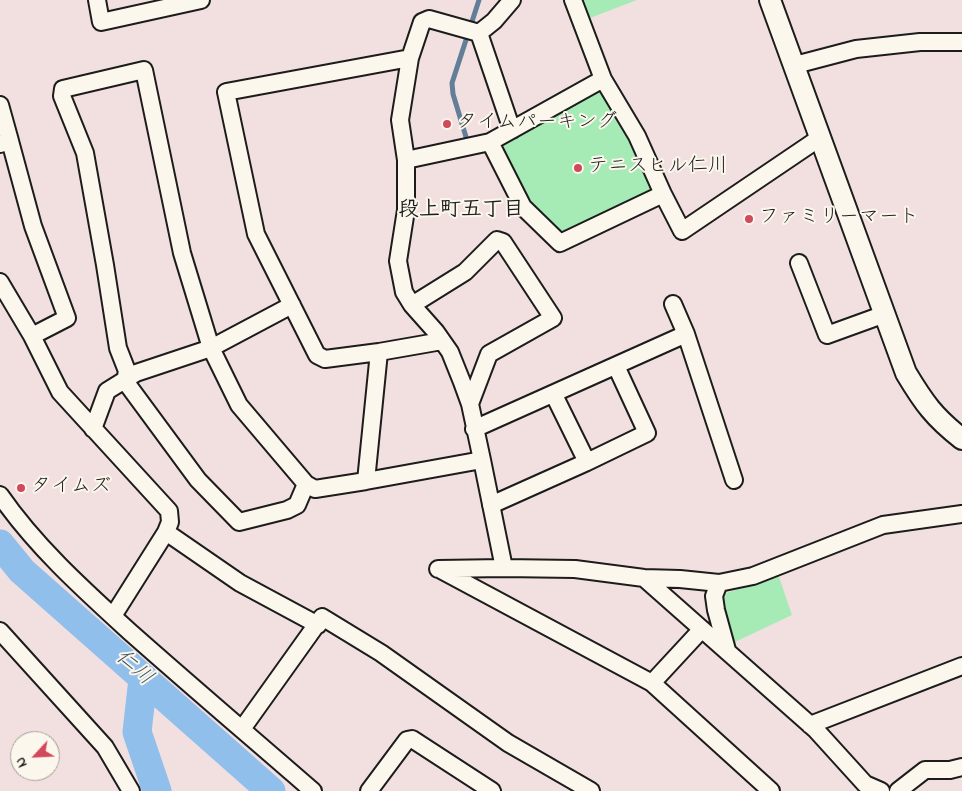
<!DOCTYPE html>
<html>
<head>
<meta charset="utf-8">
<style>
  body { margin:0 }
  #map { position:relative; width:962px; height:791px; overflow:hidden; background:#f2e0e0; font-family:"Indie Flower",sans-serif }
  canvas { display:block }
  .north { position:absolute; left:10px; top:731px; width:50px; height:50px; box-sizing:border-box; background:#fbf7ec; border:1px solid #a29f99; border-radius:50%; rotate:245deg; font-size:14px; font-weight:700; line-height:20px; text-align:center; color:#1c1c1c }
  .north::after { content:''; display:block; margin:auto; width:18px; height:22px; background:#d1495b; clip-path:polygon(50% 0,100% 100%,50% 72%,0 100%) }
</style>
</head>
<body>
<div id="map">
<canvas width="962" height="791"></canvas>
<div class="north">N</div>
</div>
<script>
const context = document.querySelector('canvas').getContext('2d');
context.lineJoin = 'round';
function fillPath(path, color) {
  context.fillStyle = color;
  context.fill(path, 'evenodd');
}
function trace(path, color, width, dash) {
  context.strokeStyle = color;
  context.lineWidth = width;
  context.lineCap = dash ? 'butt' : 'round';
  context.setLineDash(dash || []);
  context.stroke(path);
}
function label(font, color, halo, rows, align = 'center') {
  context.font = font + ' "Indie Flower","Klee One",sans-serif';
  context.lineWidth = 4;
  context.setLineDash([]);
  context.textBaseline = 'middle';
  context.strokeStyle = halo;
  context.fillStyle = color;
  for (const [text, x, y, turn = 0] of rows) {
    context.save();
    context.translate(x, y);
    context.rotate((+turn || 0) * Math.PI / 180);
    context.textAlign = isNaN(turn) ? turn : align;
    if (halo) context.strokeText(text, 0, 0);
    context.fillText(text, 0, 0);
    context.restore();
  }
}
const green = new Path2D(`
  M 583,0 L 637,0 L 590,18 Z
  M 593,91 L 603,93 L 629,136 L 653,186 L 646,195 L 565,232 C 537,225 515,175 502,151 L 505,140 Z
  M 778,574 L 792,615 L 735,642 L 721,610 L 723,594 L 754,584 Z`);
const stream = new Path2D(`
  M 466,137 L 453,94 L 452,83 L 479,0`);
const river = new Path2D(`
  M 0,544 L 22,571 L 271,791
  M 143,679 L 137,732 L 157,791`);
const minor = new Path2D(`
  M 97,0 L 101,22 L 201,0
  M 573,0 L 603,79 L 637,136 L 663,194 L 682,231 L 821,137
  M 479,33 L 429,19 L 422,22 L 410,58 L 400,120 L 406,160 L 406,210 L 398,261 L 404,292 L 412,305 L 436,332 L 450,352 L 462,382 L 470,404 L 482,460 L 504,568
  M 410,58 L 226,92 L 256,234 L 317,355 L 325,359 L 379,352 L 442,341
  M 795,65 L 856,49 L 920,42 L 962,42
  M 0,105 L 10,141 L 0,144
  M 512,130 L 479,33 L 494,21 L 512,0
  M 10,141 L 33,226 L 67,318 L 32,336
  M 490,142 L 523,207 L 560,243 L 663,194
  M 406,160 L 490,142 L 603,79
  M 799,263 L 827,335 L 885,314
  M 0,282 L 32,336 L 60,392 L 169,511 L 170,522 L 166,532 L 240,583 L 318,625
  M 673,304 L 686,334 L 734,480
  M 412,305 L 465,272 L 497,240 L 503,242 L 553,318 L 489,354 L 470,404
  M 554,395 L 587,462
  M 93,429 L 107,391 L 136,373 L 211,348 L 292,305
  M 474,429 L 686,334
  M 366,481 L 379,352
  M 306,484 L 297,505 L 287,510 L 239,522 L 198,480 L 125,381 L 127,371 L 118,348 L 105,265 L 85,153 L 62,96 L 63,89 L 144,70 L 182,253 L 211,348 L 239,405 L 306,484 L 315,489 L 366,481 L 482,460
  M 0,495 C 36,547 84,590 130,632 C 191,686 252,738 313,791
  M 491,505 L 587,462 L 647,433 L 616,366
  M 438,569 L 504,568 L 575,569 L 644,578 L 680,579 L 719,583 L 753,576 L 883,525 L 962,514
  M 439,569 L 652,683 L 771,791
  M 644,578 L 816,730 L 865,784 L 881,791
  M 719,583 L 714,596 L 716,610 L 727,650
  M 113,616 L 166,532
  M 0,631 L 105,747 L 131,791
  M 652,683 L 702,629
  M 810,725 L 962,666
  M 242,729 L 322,617 L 381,653 L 508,743 L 591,791
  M 369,791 L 407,740 L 412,739 L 492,791
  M 898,791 L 925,770 L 950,770 L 962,767`);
const tertiary = new Path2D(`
  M 770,0 L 906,373 C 924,403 934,417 962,439`);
const markers = [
  [447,124,5,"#d1495b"],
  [578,168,5,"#d1495b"],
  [749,219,5,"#d1495b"],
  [21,488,5,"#d1495b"]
];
const poiNames = [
  ["タイムパーキング",457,124],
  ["テニスヒル仁川",588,168],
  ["ファミリーマート",759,219],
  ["タイムズ",31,488]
];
const neighbourhoodNames = [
  ["段上町五丁目",461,212]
];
const waterNames = [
  ["仁川",133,669,41]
];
fillPath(green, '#a6ebb6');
trace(stream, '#627e98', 5);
trace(river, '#90bfeb', 29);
trace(minor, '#1c1c1c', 20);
trace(tertiary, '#1c1c1c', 24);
trace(minor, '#fbf7ec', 16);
trace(tertiary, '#fbf7ec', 20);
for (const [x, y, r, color] of markers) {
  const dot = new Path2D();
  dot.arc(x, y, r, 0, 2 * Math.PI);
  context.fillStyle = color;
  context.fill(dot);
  trace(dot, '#fbf7ec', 2);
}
label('20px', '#1c1c1c', '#fbf7ec', poiNames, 'left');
label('bold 21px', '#1c1c1c', '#fbf7ec', neighbourhoodNames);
label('italic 21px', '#455564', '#fbf7ec', waterNames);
</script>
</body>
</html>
